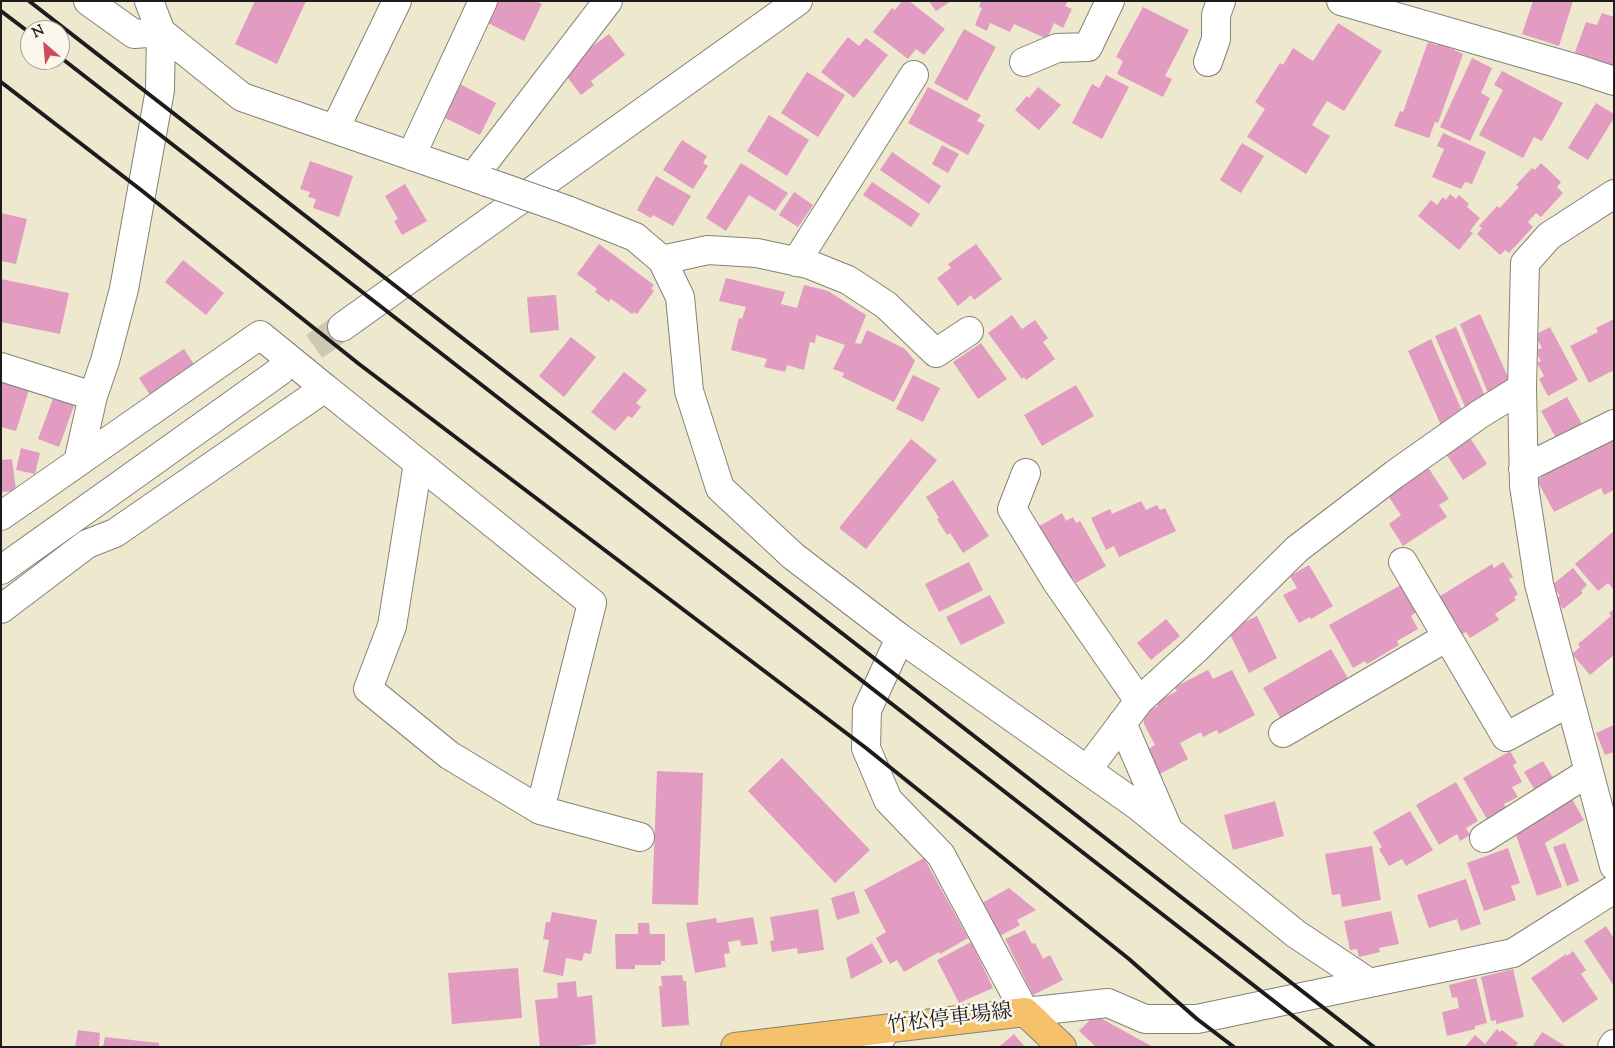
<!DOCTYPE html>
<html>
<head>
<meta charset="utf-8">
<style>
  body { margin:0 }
  #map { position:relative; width:1615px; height:1048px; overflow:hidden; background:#eee8ce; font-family:"Sorts Mill Goudy",serif }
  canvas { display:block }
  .frame { position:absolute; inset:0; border:2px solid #1c1c1c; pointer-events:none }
  .north { position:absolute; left:20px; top:20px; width:50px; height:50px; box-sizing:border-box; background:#fbf7ec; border:1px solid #a29f99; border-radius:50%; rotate:333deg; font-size:14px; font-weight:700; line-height:20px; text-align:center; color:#1c1c1c }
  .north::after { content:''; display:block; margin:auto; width:18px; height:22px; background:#d1495b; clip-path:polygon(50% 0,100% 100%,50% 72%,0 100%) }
</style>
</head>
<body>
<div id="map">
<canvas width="1615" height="1048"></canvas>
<div class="frame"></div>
<div class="north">N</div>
</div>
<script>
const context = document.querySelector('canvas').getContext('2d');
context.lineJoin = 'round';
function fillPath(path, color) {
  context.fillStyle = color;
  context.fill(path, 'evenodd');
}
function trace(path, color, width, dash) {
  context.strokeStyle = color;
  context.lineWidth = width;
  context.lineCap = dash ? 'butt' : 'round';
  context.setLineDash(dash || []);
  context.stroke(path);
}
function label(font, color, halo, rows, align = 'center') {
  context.font = font + ' "Sorts Mill Goudy","Noto Serif JP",serif';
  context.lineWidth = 5;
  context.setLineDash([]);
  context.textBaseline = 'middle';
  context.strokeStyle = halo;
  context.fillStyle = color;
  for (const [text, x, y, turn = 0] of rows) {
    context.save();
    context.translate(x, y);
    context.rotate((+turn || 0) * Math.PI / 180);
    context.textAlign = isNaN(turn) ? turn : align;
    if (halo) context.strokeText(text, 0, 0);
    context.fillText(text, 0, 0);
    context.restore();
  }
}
const building = new Path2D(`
  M 255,1 L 306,1 L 277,64 L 235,44 Z
  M 496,1 L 536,1 L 542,4 L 524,41 L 486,22 Z
  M 902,1 L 909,1 L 945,29 L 924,55 L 916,49 L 908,59 L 873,32 L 892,8 L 895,10 Z
  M 929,1 L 951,1 L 936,11 Z
  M 981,1 L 1068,1 L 1065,6 L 1072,9 L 1063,28 L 1054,23 L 1047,39 L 1014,24 L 1010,32 L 990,23 L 987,31 L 975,25 L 982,8 L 979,7 Z
  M 1533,1 L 1573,1 L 1559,46 L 1522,34 Z
  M 1143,7 L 1189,30 L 1165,76 L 1172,79 L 1163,97 L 1117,74 L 1123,61 L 1116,57 Z
  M 1602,13 L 1614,17 L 1614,66 L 1575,52 L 1586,22 L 1597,25 Z
  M 1338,23 L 1382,51 L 1344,111 L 1327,101 L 1312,125 L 1330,136 L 1306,174 L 1247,137 L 1265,109 L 1255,102 L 1280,63 L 1283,65 L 1293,48 L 1313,61 Z
  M 964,29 L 996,47 L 967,101 L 934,83 Z
  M 609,34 L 625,55 L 591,81 L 594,85 L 581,95 L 561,69 Z
  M 848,37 L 859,46 L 866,38 L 888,55 L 854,98 L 821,72 Z
  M 1428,42 L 1437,45 L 1439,43 L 1463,54 L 1438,123 L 1435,122 L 1429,138 L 1394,126 L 1400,111 L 1403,112 Z
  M 1472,58 L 1492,68 L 1481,93 L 1490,98 L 1470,141 L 1440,127 Z
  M 1502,71 L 1563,103 L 1542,141 L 1534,137 L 1523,158 L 1479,135 L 1503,90 L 1494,85 Z
  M 807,72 L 845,95 L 818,137 L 781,113 Z
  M 1106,75 L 1129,87 L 1102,139 L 1072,123 L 1092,84 L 1099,88 Z
  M 458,83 L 496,103 L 480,135 L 441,116 Z
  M 928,87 L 981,115 L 977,121 L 985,125 L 968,155 L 908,123 Z
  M 1038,87 L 1061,105 L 1039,130 L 1015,110 L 1027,96 L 1029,98 Z
  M 1596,103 L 1614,114 L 1614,118 L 1588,160 L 1568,148 Z
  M 769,115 L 809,140 L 787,176 L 747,151 Z
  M 1443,133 L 1486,152 L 1472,184 L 1465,182 L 1461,189 L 1432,177 L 1444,149 L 1437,146 Z
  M 682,140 L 707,156 L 703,163 L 708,166 L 693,189 L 663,170 Z
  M 1242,143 L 1264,156 L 1241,193 L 1220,180 Z
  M 942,145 L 959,154 L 948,173 L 932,164 Z
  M 892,152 L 941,186 L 929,204 L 880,170 Z
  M 310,161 L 353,176 L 339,217 L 313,208 L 316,199 L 308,197 L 310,192 L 300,189 Z
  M 741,163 L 788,193 L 775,211 L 749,195 L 726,231 L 706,218 Z
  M 1541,163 L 1561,182 L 1557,187 L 1563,193 L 1541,217 L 1536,213 L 1528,222 L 1533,227 L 1509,253 L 1505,250 L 1500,255 L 1477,234 L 1482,228 L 1479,226 L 1497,206 L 1500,208 L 1519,187 L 1516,185 L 1532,168 L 1535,170 Z
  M 656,176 L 691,196 L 673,226 L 653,215 L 651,218 L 637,210 Z
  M 872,182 L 920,214 L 911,227 L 863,195 Z
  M 405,184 L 427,221 L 402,235 L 394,221 L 398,219 L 385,196 Z
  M 794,192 L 813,205 L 798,227 L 779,215 Z
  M 1450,194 L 1456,199 L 1459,195 L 1469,204 L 1467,207 L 1480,218 L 1470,231 L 1473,233 L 1459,250 L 1418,216 L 1431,200 L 1437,205 L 1443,197 L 1446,200 Z
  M 1,213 L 27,219 L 16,264 L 1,261 Z
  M 599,244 L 654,285 L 651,288 L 654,291 L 637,314 L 634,312 L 632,314 L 611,299 L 609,302 L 595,292 L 597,289 L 577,274 Z
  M 976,244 L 1002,279 L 974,300 L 971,295 L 958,306 L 937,278 L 951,268 L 948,264 Z
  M 183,260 L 224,293 L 206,315 L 165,282 Z
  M 726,278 L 785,292 L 781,304 L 797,308 L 804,285 L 828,291 L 866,315 L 855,343 L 861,344 L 867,330 L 905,349 L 915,361 L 894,402 L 842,377 L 844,373 L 833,369 L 845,345 L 816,335 L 815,343 L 810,342 L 804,370 L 787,365 L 785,372 L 764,367 L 767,359 L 731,350 L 739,318 L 742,319 L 746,307 L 719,301 Z
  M 1,279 L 69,293 L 60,334 L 1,322 Z
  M 556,295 L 559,330 L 530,333 L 527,297 Z
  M 1480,314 L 1511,384 L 1490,398 L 1460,324 Z
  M 1012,315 L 1022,329 L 1035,320 L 1048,338 L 1043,342 L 1055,359 L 1026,380 L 1024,377 L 1022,379 L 988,333 Z
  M 1614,319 L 1614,373 L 1612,371 L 1589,383 L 1570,346 L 1598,332 L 1596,328 Z
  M 1456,327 L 1487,401 L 1468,414 L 1435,336 Z
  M 1550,327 L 1578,380 L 1548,396 L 1539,379 L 1544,376 L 1537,363 L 1541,361 L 1535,351 L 1542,348 L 1535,335 Z
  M 571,337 L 596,357 L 564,397 L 539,376 Z
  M 1431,339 L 1465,418 L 1444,432 L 1408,351 Z
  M 981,343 L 1007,379 L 978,399 L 953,362 Z
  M 184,349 L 197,369 L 152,398 L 139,378 Z
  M 624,372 L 647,390 L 636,403 L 641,407 L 632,418 L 628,416 L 615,431 L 591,412 Z
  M 913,375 L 940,388 L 923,422 L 896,409 Z
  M 1,382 L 29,390 L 16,431 L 1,427 Z
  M 1076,385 L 1094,416 L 1042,446 L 1024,415 Z
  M 54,396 L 75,403 L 59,447 L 38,439 Z
  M 1567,397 L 1582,424 L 1556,438 L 1541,411 Z
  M 1467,433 L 1487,464 L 1463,480 L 1443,449 Z
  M 1614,435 L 1614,490 L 1604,495 L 1601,488 L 1554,512 L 1537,480 L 1542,477 L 1540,473 L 1579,454 L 1581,458 L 1587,454 L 1585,450 Z
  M 911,439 L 937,460 L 866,549 L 839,528 Z
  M 21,448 L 40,453 L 35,474 L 16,470 Z
  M 12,459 L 16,491 L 1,492 L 1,460 Z
  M 1427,466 L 1449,499 L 1439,505 L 1447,517 L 1403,546 L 1389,524 L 1401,515 L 1386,493 Z
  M 953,480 L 989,536 L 963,553 L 950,533 L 947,535 L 937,519 L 939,518 L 926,497 Z
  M 1141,501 L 1146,510 L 1157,505 L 1160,510 L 1165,508 L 1176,531 L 1119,557 L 1114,546 L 1106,550 L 1091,518 L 1110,509 L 1112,514 Z
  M 1062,513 L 1066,521 L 1073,517 L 1076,523 L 1080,521 L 1106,566 L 1076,583 L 1073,578 L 1068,580 L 1038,527 Z
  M 1614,531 L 1614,590 L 1608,583 L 1598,591 L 1575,564 Z
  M 969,562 L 983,590 L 939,612 L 925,584 Z
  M 1503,562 L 1513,577 L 1509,579 L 1518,594 L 1514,597 L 1516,600 L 1495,614 L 1499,620 L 1470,638 L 1466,632 L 1460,635 L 1437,598 L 1492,564 L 1494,568 Z
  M 1309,565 L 1333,606 L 1311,619 L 1310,617 L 1299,623 L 1283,595 L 1297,588 L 1290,576 Z
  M 1573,568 L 1587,585 L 1581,591 L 1583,593 L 1563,609 L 1556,599 L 1560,596 L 1552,585 Z
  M 1401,585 L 1416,612 L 1411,616 L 1418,629 L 1397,641 L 1399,645 L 1367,664 L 1365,661 L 1353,668 L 1329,625 Z
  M 990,595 L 1005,623 L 961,645 L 946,617 Z
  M 1614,609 L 1614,655 L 1590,675 L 1572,654 L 1580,647 L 1578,644 L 1611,616 L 1609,613 Z
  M 1257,616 L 1277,658 L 1249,673 L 1228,630 Z
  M 1166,619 L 1180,636 L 1151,660 L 1137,643 Z
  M 1331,649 L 1350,682 L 1282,721 L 1263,688 Z
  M 1208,670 L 1213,679 L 1232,670 L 1255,715 L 1219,734 L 1217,730 L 1203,737 L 1201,732 L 1180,743 L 1188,759 L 1158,775 L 1145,751 L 1155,745 L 1144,724 L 1143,714 L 1158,706 L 1156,702 L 1177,691 L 1175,687 Z
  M 1614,725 L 1614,752 L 1605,755 L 1596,733 Z
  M 1510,751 L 1517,763 L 1513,765 L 1522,782 L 1512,787 L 1518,797 L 1504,804 L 1506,808 L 1487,819 L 1463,778 Z
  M 782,758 L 870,850 L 835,883 L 748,791 Z
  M 1543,761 L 1555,781 L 1536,792 L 1524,772 Z
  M 657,771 L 703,773 L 698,905 L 652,904 Z
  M 1456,782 L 1478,821 L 1466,828 L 1470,835 L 1460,841 L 1457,834 L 1439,845 L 1416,805 Z
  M 1572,799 L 1584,820 L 1545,843 L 1562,887 L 1537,896 L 1515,832 Z
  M 1275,801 L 1284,836 L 1233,850 L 1224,815 Z
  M 1410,811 L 1433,850 L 1406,866 L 1402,859 L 1389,866 L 1379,849 L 1382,847 L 1373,832 Z
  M 1565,843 L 1579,881 L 1567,886 L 1553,847 Z
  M 1372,846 L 1381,900 L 1342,907 L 1340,894 L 1332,895 L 1325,854 Z
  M 1508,848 L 1520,883 L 1511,886 L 1516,900 L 1484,911 L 1467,863 Z
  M 924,858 L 968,938 L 940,954 L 939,952 L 904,972 L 897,960 L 890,964 L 876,938 L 886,932 L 864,890 Z
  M 1466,879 L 1481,924 L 1461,931 L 1457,919 L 1429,928 L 1417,895 Z
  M 1009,888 L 1036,910 L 1017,920 L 1020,925 L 1000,936 L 982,903 Z
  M 854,891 L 860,913 L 837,920 L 831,898 Z
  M 818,909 L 824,950 L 798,954 L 797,948 L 772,952 L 770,941 L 774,940 L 770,917 Z
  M 1391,911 L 1399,944 L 1379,948 L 1380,952 L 1359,957 L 1357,949 L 1350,950 L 1344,921 Z
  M 552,912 L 597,920 L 591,954 L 584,953 L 582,961 L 566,958 L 563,976 L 543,972 L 549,940 L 543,939 L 546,922 L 550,922 Z
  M 753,917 L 758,944 L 741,946 L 740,940 L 728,942 L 730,953 L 724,954 L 726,967 L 695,973 L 686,923 L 716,918 L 717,923 Z
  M 638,923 L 649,923 L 650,934 L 665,934 L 665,961 L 661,961 L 661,965 L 635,965 L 635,969 L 616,969 L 615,934 L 638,934 Z
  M 1606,926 L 1612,936 L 1614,934 L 1614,986 L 1584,941 Z
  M 1025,930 L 1032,944 L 1035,943 L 1043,959 L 1050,955 L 1063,980 L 1033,995 L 1005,939 Z
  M 971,942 L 993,988 L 959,1003 L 937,960 Z
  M 872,943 L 883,962 L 851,979 L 846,958 Z
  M 1573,951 L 1586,970 L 1581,974 L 1598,999 L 1563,1023 L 1531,978 L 1566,954 L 1567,956 Z
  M 518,968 L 522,1018 L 452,1024 L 448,973 Z
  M 1513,969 L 1524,1017 L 1496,1024 L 1496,1020 L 1491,1021 L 1481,977 Z
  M 682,975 L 683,981 L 686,981 L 689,1025 L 662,1027 L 659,986 L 662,986 L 661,976 Z
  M 1476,978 L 1487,1023 L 1475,1026 L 1475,1029 L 1447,1036 L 1442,1012 L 1459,1008 L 1457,997 L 1452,998 L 1449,985 Z
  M 576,981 L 577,997 L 592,995 L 596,1044 L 567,1047 L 540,1047 L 535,1000 L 558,998 L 557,983 Z
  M 1095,1015 L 1153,1047 L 1096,1047 L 1079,1031 Z
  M 1497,1029 L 1500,1032 L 1502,1030 L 1518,1043 L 1515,1047 L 1465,1047 L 1475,1035 L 1485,1044 Z
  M 78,1030 L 100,1033 L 99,1047 L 75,1047 Z
  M 1542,1032 L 1567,1047 L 1532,1047 Z
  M 1014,1034 L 1025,1047 L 999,1047 Z
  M 105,1037 L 159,1043 L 159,1047 L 103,1047 Z`);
const minorTunnel = new Path2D(`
  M 280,371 L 342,327`);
const minor = new Path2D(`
  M 88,1 L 134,34 L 161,32 L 242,97 L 487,182
  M 1341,1 L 1581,70 L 1614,81
  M 1024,62 L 1057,48 L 1088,47 L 1110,1
  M 1208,62 L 1216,39 L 1216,15 L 1221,1
  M 335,129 L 397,1
  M 411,156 L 483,1
  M 473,177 L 608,1
  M 1614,194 L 1549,236 L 1525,263 L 1522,388 L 1524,486 L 1539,584 L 1614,866
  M 567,210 L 635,237 L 662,260 L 680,297 L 689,391 L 720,488 L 793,556 L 900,638 L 1138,806 L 1296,934 L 1368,982
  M 662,260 L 708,250 L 757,253 L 808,264 L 848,280 L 886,305 L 936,353 L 969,331
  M 796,262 L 914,75
  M 342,327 L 798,1
  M 1,367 L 93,396
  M 325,388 L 592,603 L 540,810 L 449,755 L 368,689 L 392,626 L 418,463
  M 78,462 L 93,396 L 105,361 L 124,289 L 160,90 L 161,32 L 149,1
  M 1523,469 L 1614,424
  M 1026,473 L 1012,509 L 1056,581 L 1139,701 L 1087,770
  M 1,516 L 260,335 L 325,388 L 115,533 L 87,544 L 1,609
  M 1403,562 L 1506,737 L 1570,702
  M 1,570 L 280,371
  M 900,638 L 867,710 L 866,748 L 888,800 L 941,855 L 1025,1012 L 1108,1003 L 1145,1019 L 1197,1019 L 1513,953 L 1614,889
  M 1139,701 L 1195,650 L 1297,549 L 1395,474 L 1480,414 L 1522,388
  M 1122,723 L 1168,829
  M 1283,733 L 1447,637
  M 540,810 L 640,837
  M 1484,838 L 1589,772
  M 876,1047 L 886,1029
  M 1612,1047 L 1614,1044`);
const major = new Path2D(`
  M 735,1047 L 1025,1012 L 1062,1047`);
const rail = new Path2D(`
  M 29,1 L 1374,1047
  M 1,11 L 30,33
  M 60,57 L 1333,1047
  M 1,82 L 141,190 L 359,364 L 866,748 L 1129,959 L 1197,1019 L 1234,1047`);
const minorBridge = new Path2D(`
  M 487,182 L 567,210`);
const streetNames = [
  ["竹松停車場線",950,1021,-7]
];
fillPath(building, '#e29cc1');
trace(minorTunnel, '#cec9b3', 28, [28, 14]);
trace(minor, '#858275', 30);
trace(major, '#858275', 30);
trace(minor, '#fff', 28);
trace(major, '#f5c16b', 28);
trace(rail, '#1c1c1c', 4);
trace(minorBridge, '#858275', 30, []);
trace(minorBridge, '#fff', 28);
label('21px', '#1c1c1c', '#fbf7ec', streetNames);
</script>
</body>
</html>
